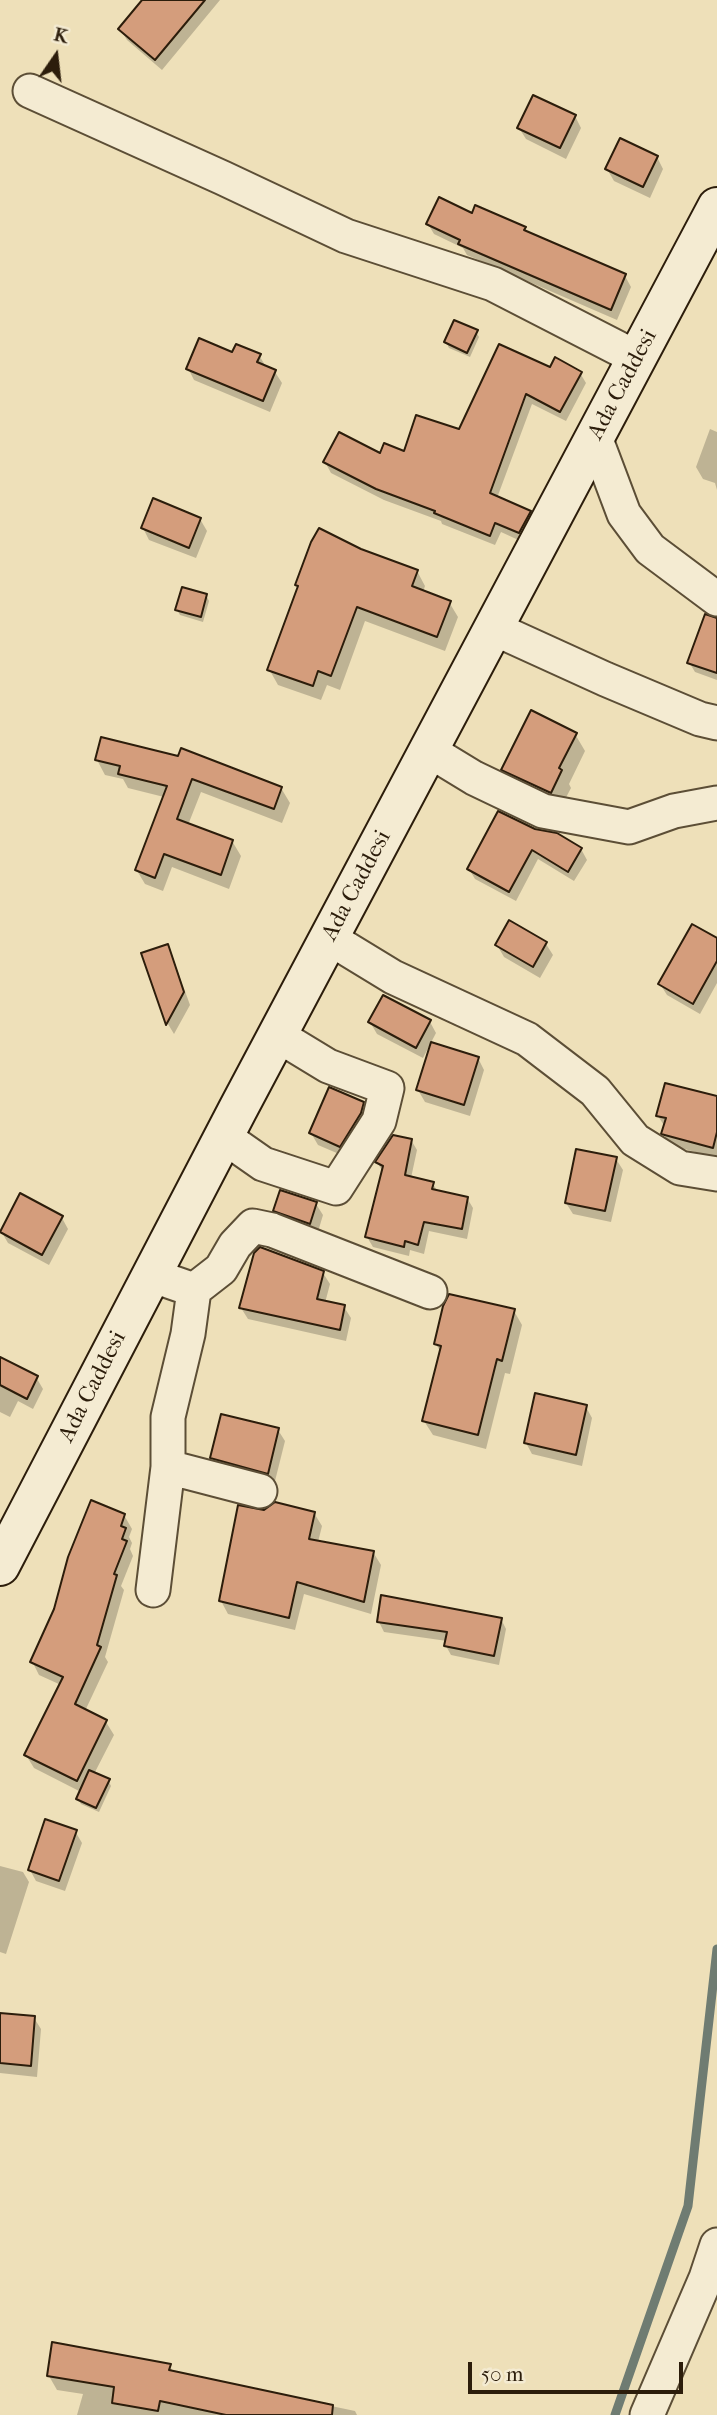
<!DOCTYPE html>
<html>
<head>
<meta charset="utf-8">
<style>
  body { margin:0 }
  #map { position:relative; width:717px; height:2415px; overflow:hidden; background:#eee0b9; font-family:"IM FELL French Canon",serif }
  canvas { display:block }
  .north { position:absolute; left:21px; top:21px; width:70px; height:70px; -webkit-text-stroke:5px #f4ebd2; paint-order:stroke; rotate:14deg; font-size:19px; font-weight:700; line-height:28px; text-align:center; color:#2c1d0b }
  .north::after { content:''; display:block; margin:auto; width:24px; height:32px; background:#2c1d0b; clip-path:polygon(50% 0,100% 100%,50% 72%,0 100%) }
  .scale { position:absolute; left:468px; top:2362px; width:215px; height:32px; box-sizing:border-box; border:4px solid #2c1d0b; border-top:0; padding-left:9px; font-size:21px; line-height:24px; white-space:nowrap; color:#2c1d0b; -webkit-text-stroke:5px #f4ebd2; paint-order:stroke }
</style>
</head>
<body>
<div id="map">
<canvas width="717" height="2415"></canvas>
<div class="north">K</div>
<div class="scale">50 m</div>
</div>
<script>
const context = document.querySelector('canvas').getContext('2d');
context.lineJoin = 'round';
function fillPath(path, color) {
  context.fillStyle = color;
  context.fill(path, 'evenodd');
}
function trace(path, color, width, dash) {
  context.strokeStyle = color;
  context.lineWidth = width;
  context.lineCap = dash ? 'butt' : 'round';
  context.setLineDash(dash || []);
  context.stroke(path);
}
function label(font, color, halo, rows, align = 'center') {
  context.font = font + ' "IM FELL French Canon",serif';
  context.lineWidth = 6;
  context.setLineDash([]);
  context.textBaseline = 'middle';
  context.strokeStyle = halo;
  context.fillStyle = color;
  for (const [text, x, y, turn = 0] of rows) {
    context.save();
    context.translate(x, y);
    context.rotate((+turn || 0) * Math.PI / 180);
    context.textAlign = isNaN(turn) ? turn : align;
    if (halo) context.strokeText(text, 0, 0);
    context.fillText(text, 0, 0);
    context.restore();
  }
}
const shadow = new Path2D(`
  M 142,0 L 220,0 L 162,70 L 127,40 L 120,29 Z
  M 575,116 L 581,128 L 566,159 L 526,139 L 519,128 Z
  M 657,157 L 663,169 L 650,198 L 614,181 L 607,169 Z
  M 473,215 L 525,228 L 528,234 L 625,276 L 631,287 L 617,320 L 467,255 L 463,248 L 434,234 L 428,224 Z
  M 476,332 L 479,337 L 470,357 L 449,348 L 446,342 Z
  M 233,354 L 259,355 L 266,367 L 275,372 L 282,383 L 270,412 L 194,380 L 188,368 Z
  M 551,369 L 580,373 L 586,383 L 566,421 L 532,404 L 497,498 L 530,512 L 536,522 L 525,543 L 501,532 L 495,545 L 442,524 L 441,521 L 384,500 L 331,473 L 325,462 L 405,453 L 460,431 Z
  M 710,429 L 717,432 L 717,490 L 715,483 L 703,479 L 696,467 Z
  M 200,519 L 207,531 L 196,558 L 149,540 L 143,528 Z
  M 360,550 L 417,571 L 425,586 L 423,592 L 449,602 L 458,617 L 445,651 L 365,621 L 340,690 L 327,685 L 321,700 L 278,685 L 269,669 Z
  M 206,595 L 209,601 L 203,622 L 180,615 L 177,610 Z
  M 717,630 L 717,680 L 695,672 L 689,662 Z
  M 575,734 L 585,751 L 569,784 L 571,788 L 560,809 L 513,787 L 503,770 Z
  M 97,760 L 281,788 L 290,803 L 282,823 L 201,792 L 188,825 L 232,841 L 241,856 L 229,889 L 172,867 L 163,891 L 145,884 L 136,869 L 164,797 L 128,788 L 123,779 L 105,775 Z
  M 499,813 L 581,849 L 587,860 L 574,881 L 538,859 L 516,901 L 475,879 L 469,869 Z
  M 510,923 L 546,944 L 553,955 L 540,978 L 504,957 L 497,945 Z
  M 717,940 L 717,983 L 700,1014 L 667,995 L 660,984 Z
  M 167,946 L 173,958 L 190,1005 L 174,1034 L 168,1024 L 144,955 Z
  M 370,1022 L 430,1022 L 436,1033 L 423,1058 L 377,1034 Z
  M 478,1058 L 484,1070 L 470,1116 L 425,1102 L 418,1090 Z
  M 717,1098 L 717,1158 L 670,1145 L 663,1133 L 665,1127 L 658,1116 Z
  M 363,1103 L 369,1115 L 346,1157 L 318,1145 L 311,1133 Z
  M 411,1140 L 417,1150 L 411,1178 L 433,1184 L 438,1192 L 467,1198 L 473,1208 L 467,1239 L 429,1231 L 424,1254 L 410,1250 L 409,1256 L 373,1247 L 367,1237 L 383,1172 L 377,1162 Z
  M 616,1159 L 623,1170 L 611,1222 L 573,1214 L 566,1203 Z
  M 316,1204 L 323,1215 L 317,1235 L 282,1222 L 275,1210 Z
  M 62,1218 L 68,1229 L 49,1265 L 8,1243 L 1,1231 Z
  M 323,1273 L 330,1284 L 325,1303 L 344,1307 L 351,1318 L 346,1341 L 248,1319 L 241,1308 Z
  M 514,1311 L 522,1325 L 510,1374 L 505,1373 L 486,1449 L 433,1435 L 424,1421 L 441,1353 L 436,1344 Z
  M 0,1359 L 36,1377 L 43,1389 L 33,1409 L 18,1401 L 10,1417 L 0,1412 Z
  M 586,1407 L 592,1418 L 582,1466 L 532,1454 L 526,1443 Z
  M 278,1430 L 285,1441 L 274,1485 L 219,1469 L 212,1458 Z
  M 265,1511 L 314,1513 L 322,1526 L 318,1542 L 373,1552 L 381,1565 L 371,1614 L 304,1594 L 295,1630 L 228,1614 L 221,1601 Z
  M 124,1515 L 132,1529 L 129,1537 L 132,1543 L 130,1549 L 133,1556 L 121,1586 L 124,1590 L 105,1657 L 108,1662 L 85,1711 L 106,1722 L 114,1735 L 94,1774 L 108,1780 L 111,1786 L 99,1812 L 81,1804 L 78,1799 L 81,1792 L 34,1768 L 26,1755 L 61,1685 L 39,1675 L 32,1661 Z
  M 501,1619 L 506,1629 L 499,1665 L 451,1655 L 446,1646 L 447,1641 L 384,1632 L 379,1622 Z
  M 75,1831 L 82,1843 L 65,1891 L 36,1881 L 30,1870 Z
  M 0,1866 L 23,1872 L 29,1882 L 6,1954 L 0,1952 Z
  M 0,2015 L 34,2018 L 41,2029 L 37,2077 L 0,2073 Z
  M 169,2365 L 174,2373 L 355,2411 L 357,2415 L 77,2415 L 83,2394 L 57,2390 L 49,2376 Z`);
const stream = new Path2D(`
  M 615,2415 L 688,2206 L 717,1949`);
const building = new Path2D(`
  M 142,0 L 205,0 L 155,60 L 118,29 Z
  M 533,95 L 576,115 L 560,148 L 517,128 Z
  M 620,138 L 658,156 L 643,187 L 605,169 Z
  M 439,197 L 472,213 L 475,205 L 526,227 L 524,230 L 626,274 L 611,310 L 458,244 L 460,240 L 426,224 Z
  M 454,320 L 478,330 L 467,353 L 444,342 Z
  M 199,338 L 232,352 L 236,344 L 261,354 L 257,362 L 276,370 L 263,401 L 186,369 Z
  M 499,344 L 550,367 L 555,357 L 582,372 L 560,412 L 526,394 L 490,493 L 531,511 L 519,533 L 495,523 L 490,536 L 434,513 L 435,511 L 376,489 L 323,462 L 339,432 L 380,453 L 384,443 L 404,451 L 416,415 L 459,429 Z
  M 153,498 L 201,518 L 189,548 L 141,528 Z
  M 319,528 L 361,549 L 418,570 L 412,586 L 451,601 L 437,637 L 357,607 L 331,676 L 318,671 L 313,686 L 267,670 L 298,586 L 295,585 L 311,542 Z
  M 182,587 L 207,594 L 201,617 L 175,610 Z
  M 705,614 L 717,618 L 717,673 L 687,663 Z
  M 531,710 L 577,733 L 559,768 L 562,770 L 551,793 L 501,770 Z
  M 101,737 L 178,756 L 181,748 L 282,787 L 274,809 L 192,779 L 177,819 L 233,840 L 221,875 L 164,854 L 155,878 L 135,870 L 167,786 L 118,774 L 120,766 L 95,760 Z
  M 498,811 L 535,829 L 557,833 L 582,848 L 568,872 L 532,850 L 509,892 L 467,869 Z
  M 509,920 L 547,942 L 533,967 L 495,945 Z
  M 692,924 L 717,938 L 717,961 L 693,1004 L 658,984 Z
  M 168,944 L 184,992 L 166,1025 L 141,953 Z
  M 383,995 L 431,1020 L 416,1048 L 368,1022 Z
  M 431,1042 L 479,1057 L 464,1105 L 416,1090 Z
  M 665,1083 L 717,1096 L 717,1132 L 713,1148 L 661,1134 L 666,1118 L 656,1116 Z
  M 329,1087 L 364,1102 L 361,1113 L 340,1147 L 309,1133 Z
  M 393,1135 L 412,1139 L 405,1175 L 434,1182 L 432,1189 L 468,1197 L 462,1229 L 424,1222 L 418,1245 L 405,1241 L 404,1247 L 365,1237 L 383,1166 L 375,1162 Z
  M 576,1149 L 617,1157 L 605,1211 L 565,1203 Z
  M 280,1190 L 317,1202 L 310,1224 L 273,1211 Z
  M 20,1193 L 63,1216 L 42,1255 L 0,1232 Z
  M 260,1247 L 324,1271 L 317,1299 L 345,1305 L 340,1330 L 239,1308 L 254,1253 Z
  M 449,1294 L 515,1309 L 502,1361 L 497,1359 L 478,1435 L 422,1421 L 441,1346 L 434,1344 L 443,1306 Z
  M 0,1357 L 38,1376 L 27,1399 L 0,1385 Z
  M 535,1393 L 587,1405 L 576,1455 L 524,1443 Z
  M 221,1414 L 279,1428 L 268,1474 L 210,1458 Z
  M 91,1500 L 125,1514 L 121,1526 L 126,1528 L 122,1539 L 127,1541 L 114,1574 L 117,1575 L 97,1645 L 101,1647 L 75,1704 L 107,1720 L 77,1781 L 24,1755 L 63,1677 L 30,1662 L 54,1609 L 68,1557 Z
  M 275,1502 L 315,1512 L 309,1539 L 374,1551 L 364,1602 L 297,1582 L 289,1618 L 219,1601 L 238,1505 L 264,1510 Z
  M 381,1595 L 502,1618 L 494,1656 L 444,1646 L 447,1632 L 377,1622 Z
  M 89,1770 L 110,1779 L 96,1808 L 76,1799 Z
  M 45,1819 L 77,1830 L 59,1881 L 28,1870 Z
  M 0,2013 L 35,2016 L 31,2066 L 0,2063 Z
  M 52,2342 L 171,2364 L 169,2370 L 333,2405 L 332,2415 L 226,2415 L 160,2401 L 158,2411 L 112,2403 L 114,2387 L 47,2376 Z`);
const street = new Path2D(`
  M 30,91 L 223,178 L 346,236 L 493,284 L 637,358
  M 595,437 L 624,514 L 650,549 L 717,599
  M 493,628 L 605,679 L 700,719 L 717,723
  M 428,750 L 474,778 L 543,811 L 629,827 L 674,811 L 717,803
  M 329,938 L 393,977 L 527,1039 L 595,1091 L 635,1140 L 680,1168 L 717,1174
  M 223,1136 L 263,1164 L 336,1188 L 379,1121 L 387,1088 L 328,1066 L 277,1035
  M 151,1275 L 194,1290 L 221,1269 L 235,1245 L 253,1226 L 272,1230 L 430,1292
  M 168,1467 L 260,1491
  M 153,1590 L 168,1467 L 168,1417 L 188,1334 L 194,1290
  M 647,2415 L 706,2278 L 717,2245`);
const secondary = new Path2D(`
  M 0,1566 L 238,1109 L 717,207`);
const streetNames = [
  ["Ada Caddesi",623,385,-62],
  ["Ada Caddesi",357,886,-62],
  ["Ada Caddesi",93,1387,-63]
];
fillPath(shadow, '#0003');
trace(stream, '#6f7c72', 9);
fillPath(building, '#d49d7c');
trace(building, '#2c1d0b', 2);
trace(street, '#5c4e36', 37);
trace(secondary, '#2c1d0b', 42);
trace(street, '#f4ebd2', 33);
trace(secondary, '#f4ebd2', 38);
label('23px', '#2c1d0b', '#f4ebd2', streetNames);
</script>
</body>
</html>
